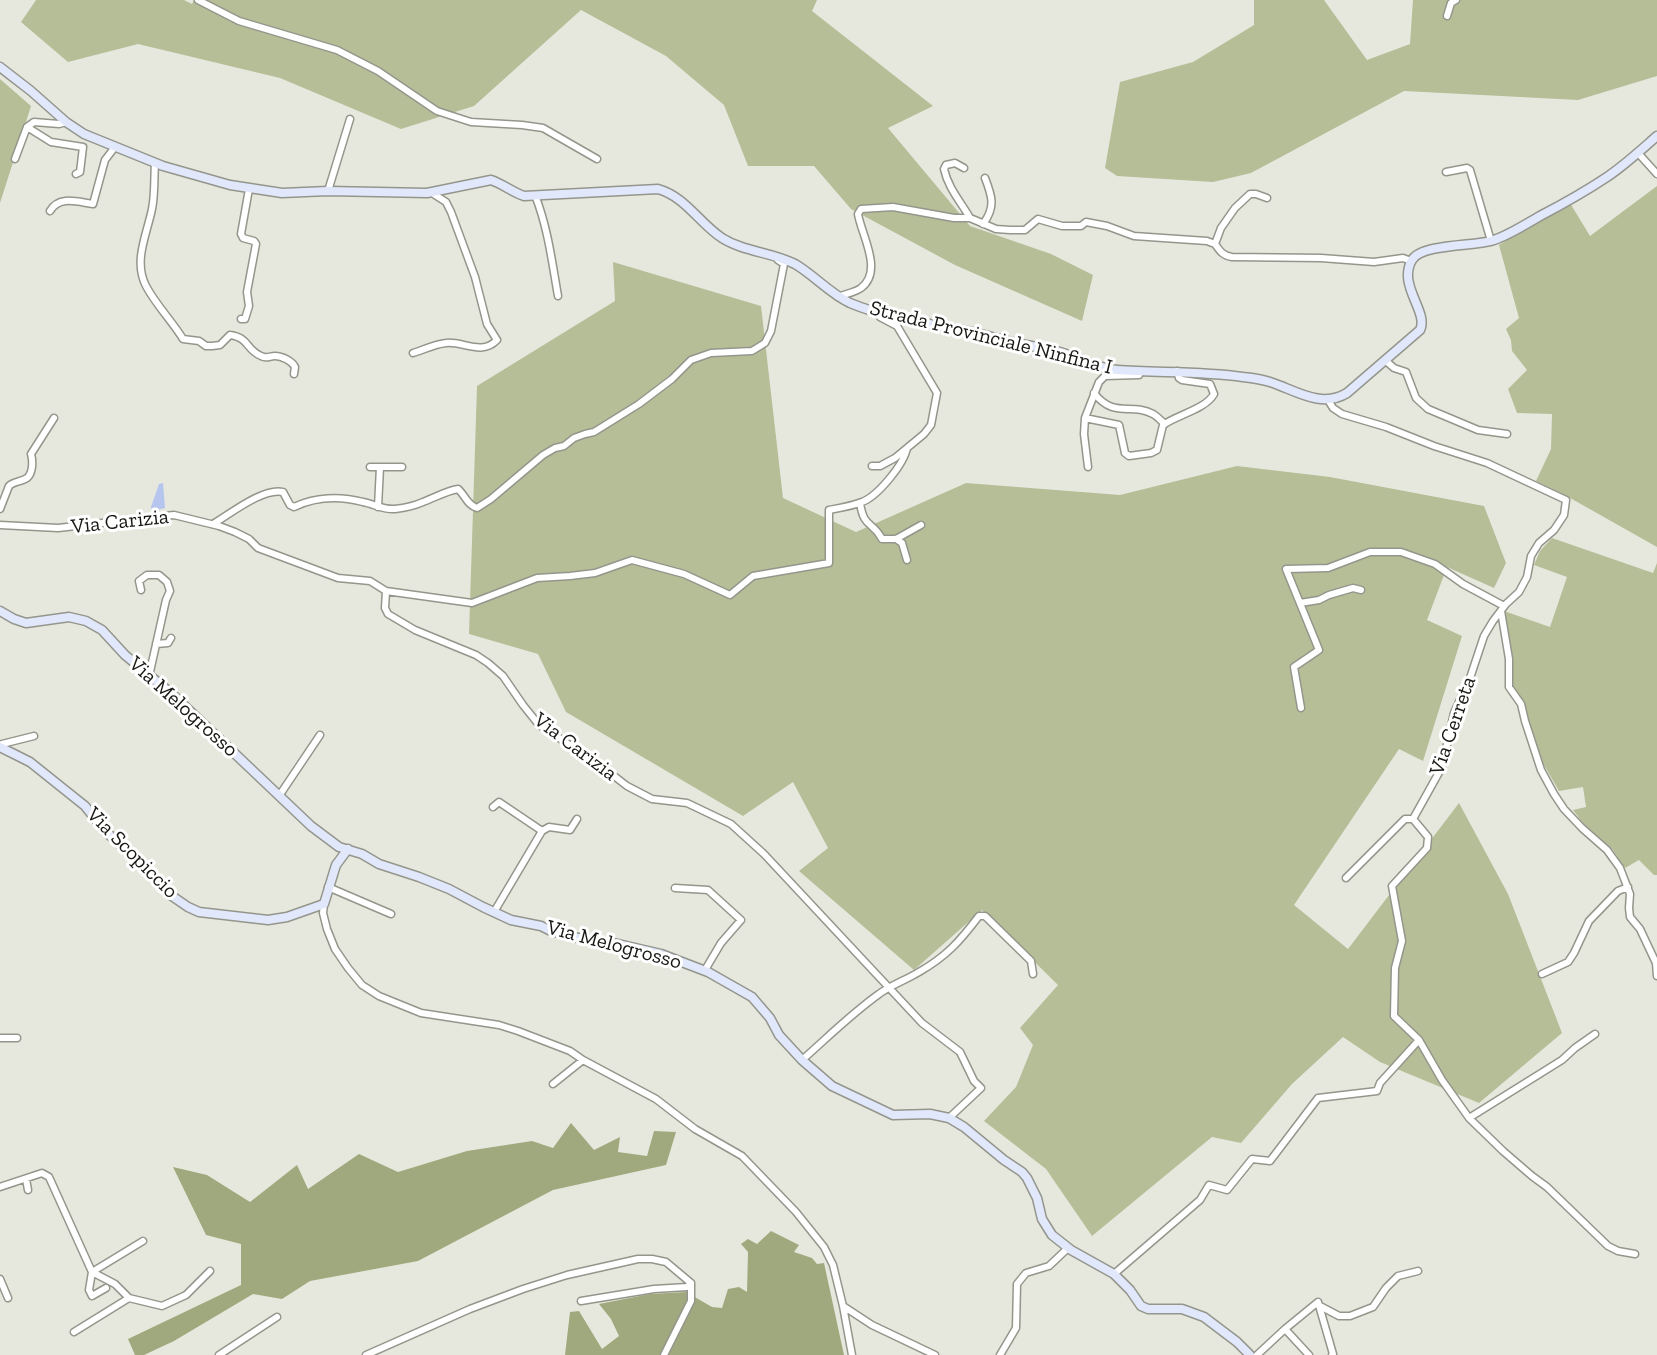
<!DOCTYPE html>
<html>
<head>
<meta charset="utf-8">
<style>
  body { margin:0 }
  canvas { display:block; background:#e6e8dd }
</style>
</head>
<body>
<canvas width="1657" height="1355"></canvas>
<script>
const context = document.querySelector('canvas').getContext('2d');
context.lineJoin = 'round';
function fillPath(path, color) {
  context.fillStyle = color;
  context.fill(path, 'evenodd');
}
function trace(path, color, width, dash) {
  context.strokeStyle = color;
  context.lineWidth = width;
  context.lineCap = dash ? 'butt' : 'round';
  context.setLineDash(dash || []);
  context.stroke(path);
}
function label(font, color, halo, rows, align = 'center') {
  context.font = font + ' "Zilla Slab",serif';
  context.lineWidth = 6;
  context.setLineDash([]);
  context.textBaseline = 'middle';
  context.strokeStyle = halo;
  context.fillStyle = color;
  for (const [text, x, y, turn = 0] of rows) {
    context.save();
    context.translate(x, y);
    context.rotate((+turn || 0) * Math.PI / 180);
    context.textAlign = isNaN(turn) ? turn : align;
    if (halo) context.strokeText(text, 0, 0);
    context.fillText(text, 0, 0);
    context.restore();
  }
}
const green = new Path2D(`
  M 36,0 L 184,0 L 192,4 L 194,0 L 817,0 L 812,11 L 933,106 L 888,128 L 970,226 L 1051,254 L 1093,275 L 1082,321 L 955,265 L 851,209 L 814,166 L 748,166 L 724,105 L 666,56 L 581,10 L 474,106 L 401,129 L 280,78 L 138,44 L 68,62 L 21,22 Z
  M 1254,0 L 1324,0 L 1367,60 L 1410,44 L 1413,0 L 1657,0 L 1657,76 L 1578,100 L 1404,91 L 1251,173 L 1213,182 L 1117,176 L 1105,168 L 1120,82 L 1193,62 L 1254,25 Z
  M 0,79 L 31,106 L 0,203 Z
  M 1657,186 L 1657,547 L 1563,494 L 1536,481 L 1551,449 L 1552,414 L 1517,413 L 1508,389 L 1527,370 L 1512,351 L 1511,340 L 1506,329 L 1519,318 L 1499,245 L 1570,203 L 1590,236 Z
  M 613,262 L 761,306 L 783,498 L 856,532 L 966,483 L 1120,495 L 1237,466 L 1330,477 L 1484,506 L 1506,563 L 1494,588 L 1447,567 L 1427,620 L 1462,636 L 1423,761 L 1399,749 L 1294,905 L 1348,949 L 1459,803 L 1508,894 L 1562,1033 L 1479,1103 L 1380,1062 L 1343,1037 L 1292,1084 L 1241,1143 L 1212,1137 L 1092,1236 L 1046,1169 L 984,1121 L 1016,1087 L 1033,1045 L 1020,1028 L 1058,985 L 982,910 L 914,970 L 799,871 L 828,848 L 793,782 L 743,816 L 566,712 L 538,654 L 469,634 L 477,386 L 615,301 Z
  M 1552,538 L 1653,573 L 1657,563 L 1657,875 L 1654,875 L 1639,860 L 1625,868 L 1613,850 L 1582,822 L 1573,810 L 1586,807 L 1583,787 L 1559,791 L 1541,760 L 1525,707 L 1511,684 L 1504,611 L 1550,627 L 1567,577 L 1534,565 L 1540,551 Z`);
const forest = new Path2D(`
  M 571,1123 L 594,1150 L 620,1137 L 618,1152 L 647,1156 L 654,1131 L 676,1132 L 666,1165 L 553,1190 L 418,1261 L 310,1281 L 282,1299 L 253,1294 L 174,1341 L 144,1355 L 135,1355 L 128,1339 L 241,1285 L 241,1244 L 206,1235 L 173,1167 L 207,1175 L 250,1202 L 297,1165 L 308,1189 L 359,1154 L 398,1172 L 467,1151 L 532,1141 L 553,1148 Z
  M 771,1231 L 799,1245 L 794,1252 L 812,1258 L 817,1264 L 824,1263 L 844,1355 L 565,1355 L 570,1312 L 579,1311 L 602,1349 L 619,1336 L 611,1319 L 599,1304 L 650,1294 L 686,1292 L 712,1307 L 722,1308 L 728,1289 L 739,1287 L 747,1292 L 748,1252 L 741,1244 L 748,1239 L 757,1244 Z`);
const water = new Path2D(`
  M 163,483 L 165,508 L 152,511 L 151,507 L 159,484 Z`);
const street = new Path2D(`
  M 198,0 L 239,21 L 337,50 L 378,71 L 437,111 L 471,122 L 522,125 L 543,128 L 597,159
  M 1447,16 L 1451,3 L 1456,0
  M 27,127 L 51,142 L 83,147 L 80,172 L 76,174
  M 1638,153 L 1657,174
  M 15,159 L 27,127 L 34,122 L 59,124 L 66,122
  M 155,163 C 154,178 155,194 152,209 C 147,234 133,261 146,286 C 156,305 172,321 183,339 L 199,341 L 206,346 L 212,346 L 220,345 L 230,335 C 250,338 245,349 261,356 C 267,359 269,356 275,356 C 282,356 292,361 295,367 L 294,374
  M 964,168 L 955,163 L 946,165 L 944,169 C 948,188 961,202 970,218
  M 1446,172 L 1467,168 L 1470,170 L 1491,241
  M 328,191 L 350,119
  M 535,195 C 548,228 552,262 558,296
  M 50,211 C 59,195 78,202 93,204 L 105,160 L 115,147
  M 983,224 C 996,207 992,196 985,178
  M 1215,244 L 1221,228 L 1235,208 L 1250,194 L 1256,194 L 1267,198
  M 838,297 C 845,294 856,292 861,288 C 884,271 861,234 858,214 L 861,209 L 893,207 L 954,218 L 970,218 L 996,229 L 1010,230 L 1025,230 L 1038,219 L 1062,226 L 1081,226 L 1086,222 L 1107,226 L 1134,236 L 1207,241 L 1215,244 C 1220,251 1223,256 1232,257 L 1321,258 L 1374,262 L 1403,258 L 1411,261
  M 241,319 L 245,319 L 249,306 L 247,292 L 256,244 L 254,241 L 243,238 L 241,234 L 249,189
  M 413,353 C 423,350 435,344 446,343 C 463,341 482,356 497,340 L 487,324 L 475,277 L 451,212 L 446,202 L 432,193
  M 1386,361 L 1394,368 L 1406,372 L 1416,398 L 1428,409 L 1478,430 L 1507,434
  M 1094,393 C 1114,419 1131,402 1153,414 C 1157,416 1161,421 1165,424
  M 1085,418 L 1119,425 L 1125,453 L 1129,456 L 1151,453 L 1157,450 L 1163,425 C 1177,415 1206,409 1214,394 L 1210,384 L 1182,380 L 1179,378 L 1177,371
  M 872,466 L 880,466 L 895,458 L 924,434 L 931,425 L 937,393 L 897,326 L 880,317 L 878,314
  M 370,467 L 380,467
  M 1088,467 L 1084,434 L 1085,418 L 1099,382 L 1105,376 L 1139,375 L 1140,371
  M 860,503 C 864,529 872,520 882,539 L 896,539 L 921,525
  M 378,507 L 380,467 L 402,467
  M 0,509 L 9,486 C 14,481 21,482 27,478 C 33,473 33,461 31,454 L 54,418
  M 213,524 C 230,514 264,487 283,492 L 290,505 L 294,507 C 315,497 340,496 363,502 C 374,504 383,510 395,509 C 404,508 414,506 423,502 C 434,498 446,491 458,489 C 465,495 467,505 477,508 L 491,499 L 543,455 L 555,448 L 564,446 L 574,438 L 585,434 L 594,432 L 639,404 L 672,379 L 691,360 L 711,353 L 752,351 L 765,343 L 771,331 L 784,264 L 778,260 L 779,259
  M 0,525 L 58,528 L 174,515 L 219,526 L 235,532 L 249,539 L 258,548 L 338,578 L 370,581 L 386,591 L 385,608 L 388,614 L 415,630 L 476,655 L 488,663 L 503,676 L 523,705 L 539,725 L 596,762 L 627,786 L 652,799 L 687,803 L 731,824 L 764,854 L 922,1023 L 960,1052 L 974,1081 L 981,1088 L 949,1118
  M 896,539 L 902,543 L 907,560
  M 141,590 L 139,581 L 147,575 L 159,575 L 167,582 L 170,591 L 166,600 L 149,676
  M 386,591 L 472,603 L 537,578 L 570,576 L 595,573 L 632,560 L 684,574 L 730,595 L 753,576 L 829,563 L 829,510 C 840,508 852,506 862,502 C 878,496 904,464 907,448
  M 1300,603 L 1319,600 L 1329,595 L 1353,588 L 1361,590
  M 1501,611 L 1509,659 L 1509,687 L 1521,704 L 1525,721 L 1541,770 L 1554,794 L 1564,809 L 1582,828 L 1607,850 L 1620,868 L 1630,894 L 1629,908 L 1630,917 L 1640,929 L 1656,963 L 1657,976
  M 156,644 L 168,643 L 171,638
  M 1301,708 L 1294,667 L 1319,650 L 1286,569 L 1328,568 L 1370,552 L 1401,552 L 1435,564 L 1463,584 L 1504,606
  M 0,747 L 2,744 L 34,736
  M 279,796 L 320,735
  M 493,807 L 499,802 L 542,831 L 494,912
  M 542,831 L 549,827 L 570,830 L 577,819
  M 1346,878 L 1405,819 L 1413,819
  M 328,887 L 391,914
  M 675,888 L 708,890 L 741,920 L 721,943 L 705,970
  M 324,904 L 323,913 L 327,929 L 335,949 L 348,968 L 362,985 L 379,996 L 421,1013 L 499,1025 L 518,1031 L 570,1051 L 583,1060 L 656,1099 L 695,1129 L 742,1156 L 796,1212 L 824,1247 L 833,1265 L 843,1306 L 852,1355
  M 1542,974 L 1568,962 L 1574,953 L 1589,921 L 1618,891 L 1628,887
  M 0,1038 L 17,1038
  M 1419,1040 L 1442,1080 L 1469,1118 L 1562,1060 L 1575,1048 L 1595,1034
  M 802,1060 C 827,1038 851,1014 879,994 C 891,985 906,980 919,972 C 947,956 960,941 979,916 L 985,916 L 1031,961 L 1033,974
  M 553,1084 L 583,1060
  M 1469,1118 L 1503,1151 L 1532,1176 L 1547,1187 L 1608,1246 L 1618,1251 L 1635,1254
  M 26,1179 L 28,1190
  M 0,1187 L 42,1173 L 49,1177 L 92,1272 L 143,1241
  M 1114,1274 L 1200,1200 L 1209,1185 L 1227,1190 L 1252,1159 L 1270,1161 L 1318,1098 L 1377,1091 L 1380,1083 L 1419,1040 L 1394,1016 L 1395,968 L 1402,941 L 1392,886 L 1427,848 L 1428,837 L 1413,819 L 1442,767 L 1454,713 L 1471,675 L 1484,636 L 1493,621 L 1506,604 L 1519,592 L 1527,577 L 1531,556 L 1539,543 L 1554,530 L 1564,515 L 1566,500 L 1487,463 L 1434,446 L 1386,427 L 1342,414 L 1333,408 L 1328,400
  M 0,1279 L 8,1298
  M 129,1298 L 162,1306 L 186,1295 L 210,1271
  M 843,1306 L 872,1325 L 935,1355
  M 1320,1306 L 1339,1316 L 1350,1316 L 1373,1307 L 1386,1288 L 1398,1276 L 1418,1271
  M 1285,1329 L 1309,1355
  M 74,1332 L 129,1298 L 115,1284 L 92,1272 L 89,1290 L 92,1296 L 106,1288
  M 219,1355 L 277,1317
  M 366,1355 L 470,1309 L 523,1289 L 567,1275 L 638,1259 L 652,1259 L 666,1262 L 691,1283 L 687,1287 L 654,1289 L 581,1301
  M 664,1355 L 691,1301 L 691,1283
  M 1000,1355 L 1016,1328 L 1017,1284 L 1026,1273 L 1049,1266 L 1068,1248
  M 1257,1355 L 1285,1329 L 1318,1302 L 1333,1354 L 1332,1355`);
const secondary = new Path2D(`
  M 0,67 L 31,91 L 66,122 L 84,134 L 163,166 L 230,185 L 282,193 L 328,191 L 427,193 L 491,180 C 503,184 512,192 524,196 L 658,189 C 686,197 699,223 722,238 C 744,252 772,252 795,264 C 814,275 829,293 850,303 C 884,317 915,321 951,328 C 976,332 1001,340 1026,345 C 1035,347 1044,348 1053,350 C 1075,355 1093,368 1117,370 C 1159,373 1201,371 1243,377 C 1252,378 1261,379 1270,382 C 1295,390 1321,409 1347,393 L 1420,330 C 1429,312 1397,285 1412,260 C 1421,244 1473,246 1491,241 C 1508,236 1524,225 1540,216 C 1563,204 1586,191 1607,177 C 1625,165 1641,150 1657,136
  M 0,611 L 14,619 L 26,623 L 69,617 L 86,621 L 102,630 L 125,655 L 172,694 L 311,826 L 339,847 L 362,854 L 379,864 L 419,877 L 449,889 L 483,907 L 511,920 L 541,926 L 551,931 L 572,937 L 618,944 L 661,954 L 708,972 L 752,997 L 770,1018 L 779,1035 L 802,1060 L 832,1086 L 893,1115 L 930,1114 L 949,1118 L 964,1127 L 1004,1160 L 1022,1172 L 1027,1178 L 1037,1198 L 1042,1219 L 1052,1235 L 1071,1250 L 1114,1274 L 1130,1290 L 1141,1306 L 1148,1309 L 1182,1309 L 1204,1317 L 1237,1342 L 1250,1355
  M 0,747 L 30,762 L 85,806 L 105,831 L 138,860 L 169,894 L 188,907 L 199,912 L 268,920 L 287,917 L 324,904 L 336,865 L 348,849`);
const streetNames = [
  ["Strada Provinciale Ninfina I",991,338,14],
  ["Via Carizia",120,522,-6],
  ["Via Melogrosso",183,707,42],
  ["Via Cerreta",1453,726,-71],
  ["Via Carizia",575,747,37],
  ["Via Scopiccio",132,853,45],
  ["Via Melogrosso",614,945,15]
];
fillPath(green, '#b6be98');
fillPath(forest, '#a0a97d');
fillPath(water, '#b5c5ee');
trace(street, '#94968c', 9);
trace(secondary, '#94968c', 11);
trace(street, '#fff', 6);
trace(secondary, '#e1e8fc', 8);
label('21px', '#171814', '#fff', streetNames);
</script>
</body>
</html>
